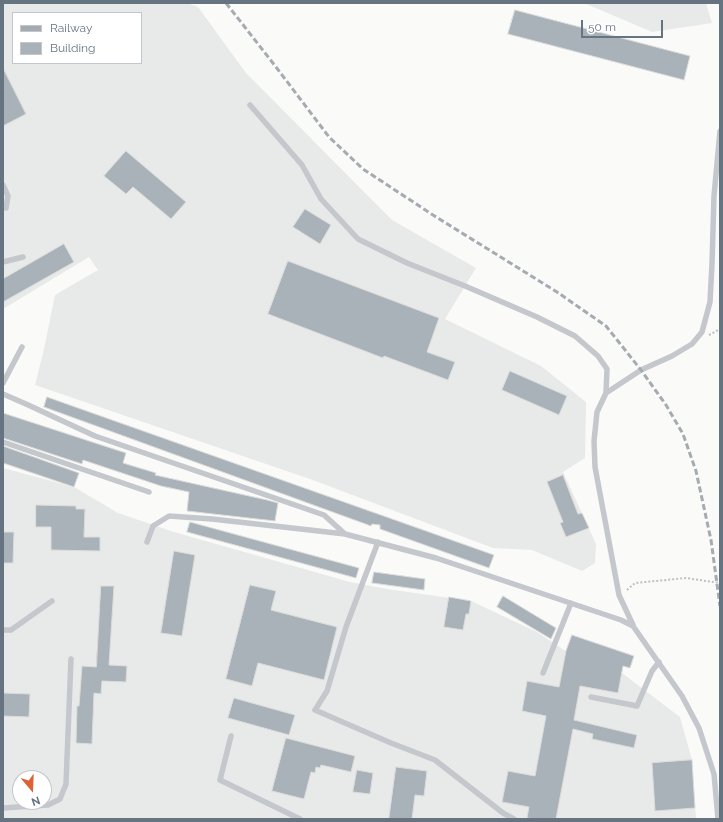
<!DOCTYPE html>
<html>
<head>
<meta charset="utf-8">
<style>
  body { margin:0 }
  #map { position:relative; width:723px; height:822px; overflow:hidden; background:#fafaf8; font-family:Raleway,sans-serif }
  canvas { display:block }
  .frame { position:absolute; inset:0; border:4px solid #667482; pointer-events:none }
  .legend { position:absolute; left:12px; top:12px; width:130px; height:52px; box-sizing:border-box; background:#fff; border:1px solid #c2c7cd; margin:0; padding:5px 7px; list-style:none; font-size:12px; color:#667482 }
  .legend li { display:flex; align-items:center; gap:8px; height:20px }
  .legend b { width:20px; border:1px solid #c2c7cd }
  .north { position:absolute; left:12px; top:770px; width:40px; height:40px; box-sizing:border-box; background:#fff; border:1px solid #c2c7cd; border-radius:50%; rotate:161deg; font-size:11px; font-weight:700; line-height:16px; text-align:center; color:#667482 }
  .north::after { content:''; display:block; margin:auto; width:14px; height:18px; background:#dd6235; clip-path:polygon(50% 0,100% 100%,50% 72%,0 100%) }
  .scale { position:absolute; left:581px; top:20px; width:82px; height:18px; box-sizing:border-box; border:2px solid #667482; border-top:0; padding-left:5px; font-size:12px; line-height:14px; white-space:nowrap; color:#667482; -webkit-text-stroke:3px #fff; paint-order:stroke }
</style>
</head>
<body>
<div id="map">
<canvas width="723" height="822"></canvas>
<div class="frame"></div>
<ul class="legend">
<li><b style="height:5px;background:#a5abb1"></b>Railway</li>
<li><b style="height:11px;background:#aab2b9"></b>Building</li>
</ul>
<div class="north">N</div>
<div class="scale">50 m</div>
</div>
<script>
const context = document.querySelector('canvas').getContext('2d');
context.lineJoin = 'round';
function fillPath(path, color) {
  context.fillStyle = color;
  context.fill(path, 'evenodd');
}
function trace(path, color, width, dash) {
  context.strokeStyle = color;
  context.lineWidth = width;
  context.lineCap = dash ? 'butt' : 'round';
  context.setLineDash(dash || []);
  context.stroke(path);
}
const built = new Path2D(`
  M 3,3 L 187,3 L 198,7 L 246,73 L 392,220 L 476,268 L 445,319 L 541,366 L 586,402 L 585,458 L 563,472 L 596,544 L 595,563 L 582,571 L 532,550 L 493,548 L 310,479 L 35,385 L 44,349 L 55,295 L 98,270 L 89,257 L 3,309 ZM 13,13 L 141,13 L 141,63 L 13,63 Z
  M 584,3 L 706,3 L 712,23 L 652,32 Z
  M 3,468 L 74,487 L 118,513 L 174,532 L 350,582 L 387,589 L 471,601 L 537,632 L 564,650 L 622,673 L 680,717 L 692,760 L 696,819 L 3,819 ZM 20,778 L 44,778 L 44,802 L 20,802 Z`);
const building = new Path2D(`
  M 515,10 L 690,56 L 684,80 L 508,34 Z
  M 3,68 L 26,114 L 3,126 Z
  M 126,151 L 186,202 L 171,219 L 133,187 L 126,194 L 104,176 Z
  M 305,209 L 331,225 L 320,244 L 293,227 Z
  M 64,244 L 74,262 L 3,302 L 3,279 Z
  M 288,261 L 439,318 L 427,352 L 455,362 L 448,380 L 384,356 L 383,358 L 268,314 Z
  M 510,371 L 567,396 L 559,415 L 502,390 Z
  M 47,397 L 494,555 L 489,568 L 380,529 L 380,525 L 372,524 L 371,526 L 44,407 Z
  M 3,413 L 126,453 L 123,463 L 156,473 L 155,475 L 267,500 L 278,503 L 275,521 L 187,511 L 189,492 L 161,486 L 83,460 L 82,464 L 3,438 Z
  M 3,446 L 79,473 L 74,487 L 3,463 Z
  M 563,475 L 578,514 L 582,513 L 589,528 L 566,537 L 560,523 L 563,522 L 547,482 Z
  M 36,505 L 76,506 L 76,509 L 85,509 L 84,537 L 100,537 L 100,551 L 51,550 L 51,527 L 36,527 Z
  M 190,522 L 359,568 L 356,578 L 187,532 Z
  M 3,532 L 14,532 L 13,563 L 3,563 Z
  M 174,551 L 195,555 L 182,636 L 161,633 Z
  M 374,572 L 425,579 L 424,590 L 372,583 Z
  M 250,585 L 276,591 L 271,610 L 337,627 L 324,680 L 258,663 L 252,686 L 226,679 Z
  M 101,586 L 114,586 L 109,665 L 127,666 L 126,682 L 102,681 L 101,694 L 94,693 L 92,744 L 76,743 L 77,706 L 79,706 L 82,666 L 96,667 Z
  M 503,596 L 556,628 L 551,639 L 497,607 Z
  M 449,597 L 471,601 L 469,614 L 466,614 L 463,630 L 444,627 Z
  M 572,635 L 634,656 L 630,668 L 623,666 L 618,693 L 580,686 L 574,720 L 637,735 L 634,748 L 592,739 L 593,734 L 573,729 L 556,819 L 535,819 L 527,818 L 529,807 L 502,802 L 508,771 L 535,776 L 546,716 L 522,711 L 527,681 L 559,687 L 566,651 Z
  M 3,693 L 30,694 L 29,717 L 3,716 Z
  M 234,698 L 295,715 L 289,735 L 228,718 Z
  M 286,738 L 355,756 L 351,772 L 321,765 L 320,768 L 316,767 L 315,773 L 311,772 L 304,799 L 272,791 Z
  M 692,760 L 695,808 L 655,811 L 652,763 Z
  M 396,767 L 427,771 L 424,796 L 415,795 L 412,819 L 389,819 Z
  M 357,770 L 373,773 L 370,794 L 353,792 Z`);
const path = new Path2D(`
  M 709,335 L 720,329
  M 627,590 L 635,583 L 686,578 L 720,583`);
const service = new Path2D(`
  M 250,105 L 302,165 L 321,199 L 358,239 L 407,263 L 465,286 L 537,317 L 575,336 L 598,356 L 607,369 L 606,393 L 597,412 L 594,441 L 595,467 L 619,595 L 633,625
  M 3,185 L 8,196 L 6,208
  M 3,262 L 23,257
  M 3,383 L 22,347
  M 606,393 L 641,370 L 672,356 L 692,344 L 702,332 L 710,302 L 712,264 L 714,196 L 720,131
  M 3,394 L 26,404 L 95,436 L 324,515 L 345,534
  M 3,442 L 149,492
  M 147,542 L 153,526 L 169,516 L 212,519 L 345,534 L 436,558 L 621,620 L 633,626 L 682,696 L 699,728 L 714,774 L 718,819
  M 378,542 L 346,627 L 327,691 L 315,710 L 391,743 L 435,760 L 503,813 L 514,819
  M 3,630 L 11,630 L 52,601
  M 543,673 L 571,603
  M 591,697 L 637,706 L 652,671 L 659,662
  M 231,736 L 220,780 L 300,819
  M 3,808 L 48,805 L 60,799 L 66,784 L 71,659`);
const rail = new Path2D(`
  M 226,3 L 276,67 L 329,137 L 363,169 L 433,215 L 557,292 L 606,326 L 641,370 L 666,405 L 683,434 L 696,471 L 711,540 L 720,606`);
fillPath(built, '#e8e9e9');
fillPath(building, '#aab2b9');
trace(building, '#dcdcda', 1);
trace(path, '#bec0c3', 2, [2, 2]);
trace(service, '#c4c7cb', 5.5);
trace(rail, '#a5abb1', 3, [6, 3]);
</script>
</body>
</html>
